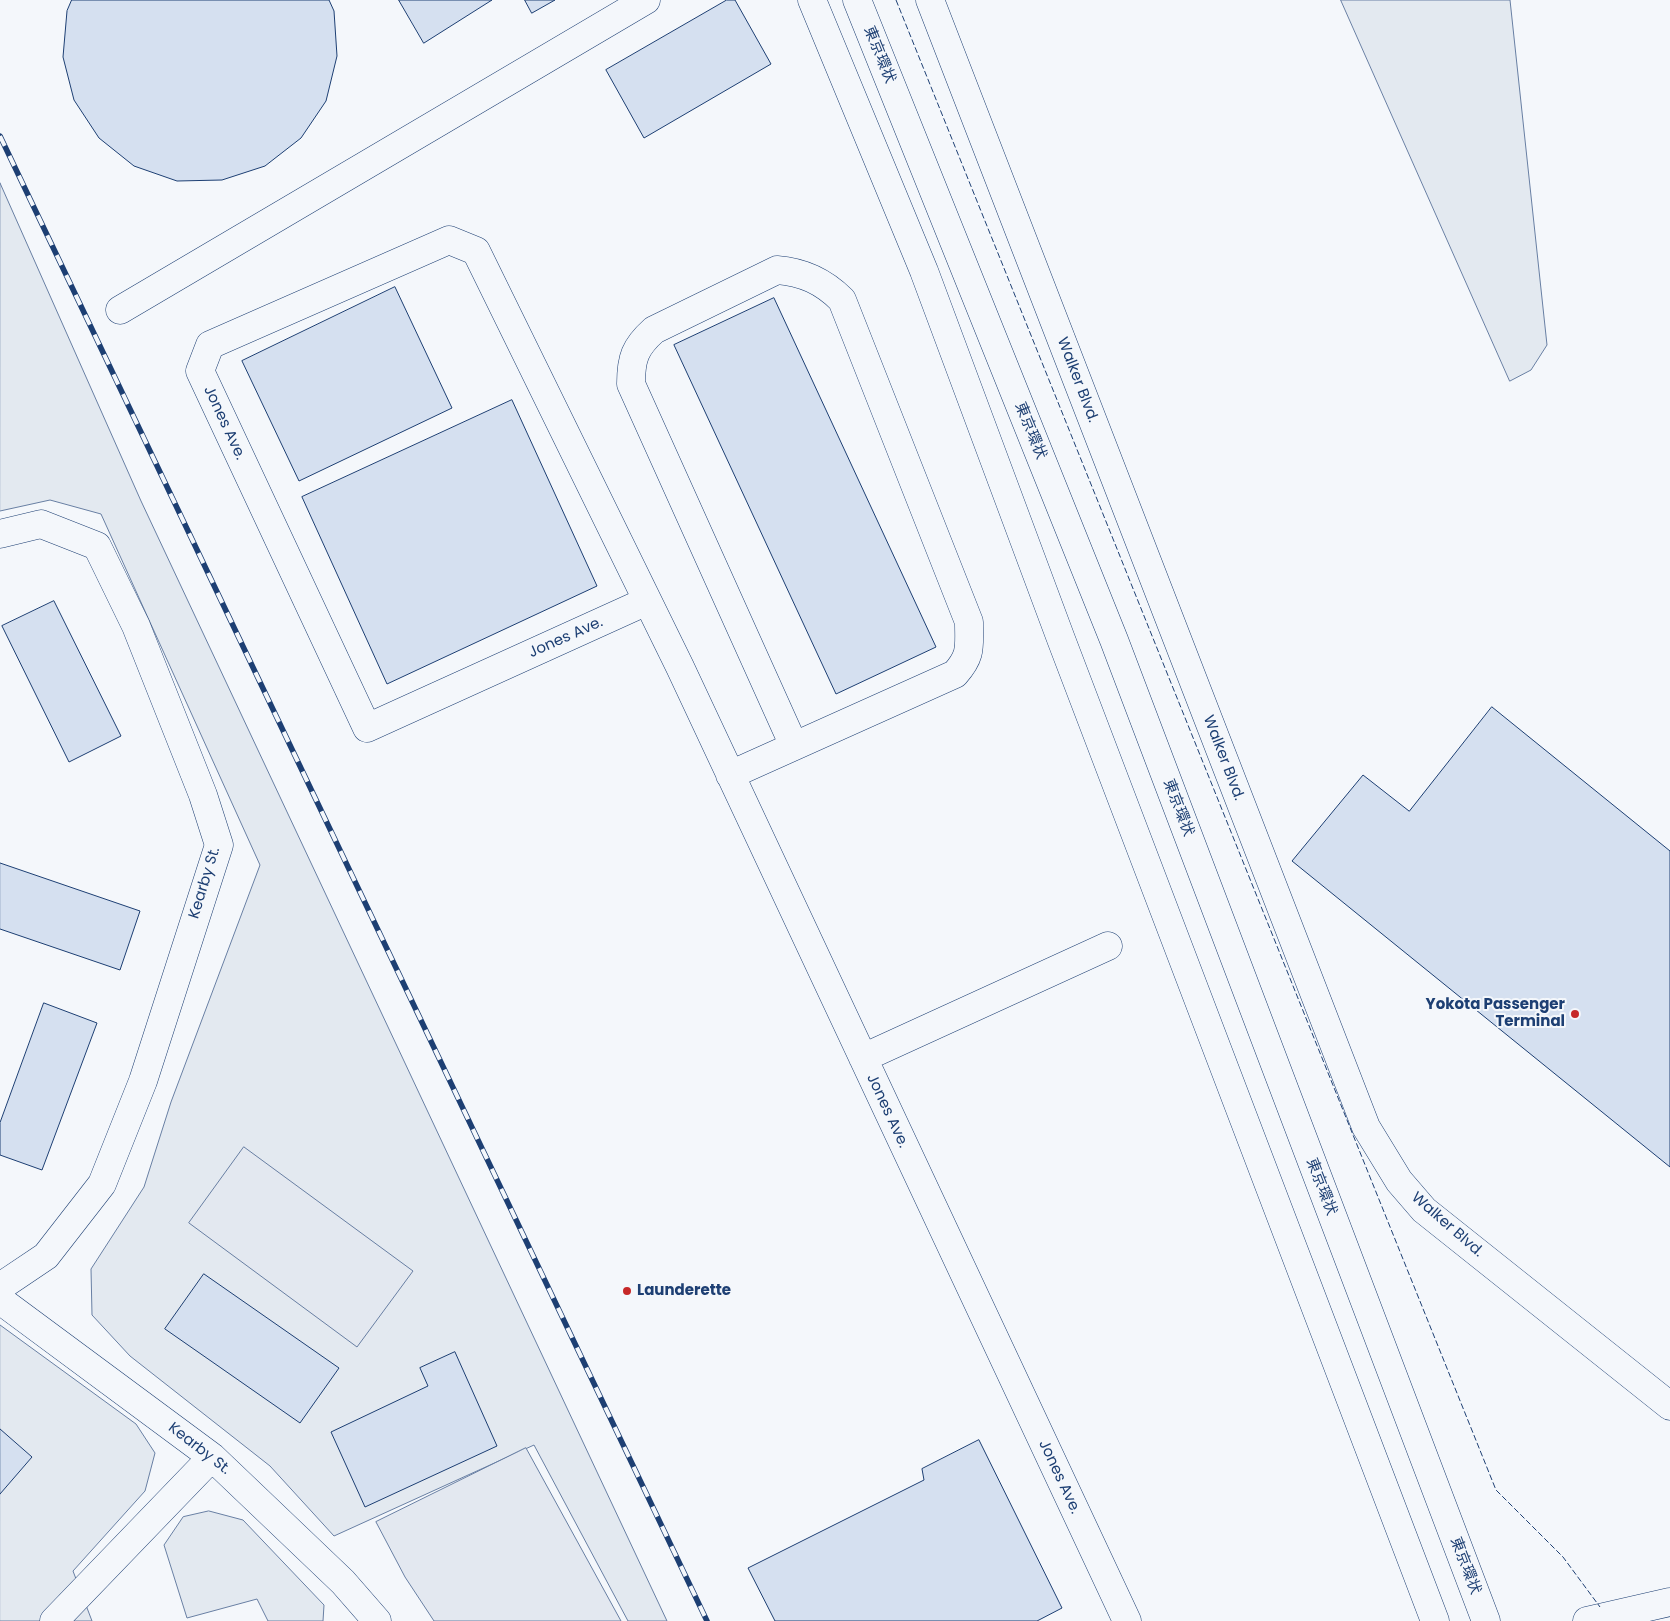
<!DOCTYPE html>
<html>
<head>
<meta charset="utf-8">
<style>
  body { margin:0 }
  canvas { display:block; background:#f4f7fb }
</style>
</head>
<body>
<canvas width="1670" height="1621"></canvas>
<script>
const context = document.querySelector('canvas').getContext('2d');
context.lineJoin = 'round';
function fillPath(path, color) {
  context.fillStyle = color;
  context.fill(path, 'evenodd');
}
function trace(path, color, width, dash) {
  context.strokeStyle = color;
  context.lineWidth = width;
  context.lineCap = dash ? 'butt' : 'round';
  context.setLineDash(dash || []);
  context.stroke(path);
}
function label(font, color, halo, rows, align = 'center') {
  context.font = font + ' Poppins,"Noto Sans JP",sans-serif';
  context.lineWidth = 4;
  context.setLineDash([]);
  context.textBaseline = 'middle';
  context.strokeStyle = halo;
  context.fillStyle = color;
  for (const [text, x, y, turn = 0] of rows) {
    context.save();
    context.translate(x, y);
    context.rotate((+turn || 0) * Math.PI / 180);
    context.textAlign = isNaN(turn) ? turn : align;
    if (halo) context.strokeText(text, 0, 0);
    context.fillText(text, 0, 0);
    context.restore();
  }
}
const green = new Path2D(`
  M 1341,0 L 1510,0 L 1547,345 L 1531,370 L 1510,381 Z
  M 0,183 L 141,501 L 667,1621 L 628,1621 L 534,1445 L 334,1536 L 270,1466 L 130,1356 L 92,1315 L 91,1269 L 144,1187 L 171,1102 L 260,865 L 101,514 L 50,500 L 0,511 Z
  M 0,1325 L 136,1424 L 155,1453 L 145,1491 L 73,1571 L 92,1621 L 0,1621 Z
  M 209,1511 L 243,1520 L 324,1605 L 323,1621 L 268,1621 L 257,1599 L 187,1618 L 164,1545 L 183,1517 Z`);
const parking = new Path2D(`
  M 244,1147 L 413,1271 L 357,1347 L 189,1223 Z
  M 526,1448 L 621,1621 L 434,1621 L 405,1577 L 376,1522 Z`);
const building = new Path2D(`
  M 72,0 L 329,0 L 334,11 L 337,56 L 326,101 L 301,138 L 265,166 L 222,180 L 177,181 L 134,166 L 99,138 L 74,100 L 63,57 L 67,11 Z
  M 399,0 L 492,0 L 424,43 Z
  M 525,0 L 555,0 L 532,13 Z
  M 727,0 L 735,0 L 771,64 L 644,138 L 606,70 Z
  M 395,287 L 452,408 L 299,481 L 242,361 Z
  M 774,298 L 936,647 L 836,694 L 674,345 Z
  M 512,400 L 597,586 L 387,684 L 302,497 Z
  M 54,601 L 121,736 L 69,762 L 2,626 Z
  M 1492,707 L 1670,851 L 1670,1167 L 1292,861 L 1363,775 L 1409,811 Z
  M 0,863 L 140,911 L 120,970 L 0,929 Z
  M 44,1003 L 97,1023 L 42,1170 L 0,1155 L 0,1123 Z
  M 204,1274 L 339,1368 L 300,1423 L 165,1329 Z
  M 455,1352 L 497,1446 L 365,1507 L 331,1432 L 428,1386 L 420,1368 Z
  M 0,1429 L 32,1457 L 0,1494 Z
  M 979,1440 L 1062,1608 L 1037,1621 L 775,1621 L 748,1568 L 924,1480 L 922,1469 Z`);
const minor = new Path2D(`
  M 930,0 L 1366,1127 L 1399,1181 L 1424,1210 L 1670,1406
  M 120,310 L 646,0
  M 0,534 L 41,524 L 97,546 L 136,626 L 203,795 L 219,845 L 143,1081 L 102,1184 L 46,1256 L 0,1287
  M 647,601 L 367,728 L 200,371 L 210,345 L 449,240 L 476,251 L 680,667 L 1127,1621
  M 730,775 L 955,674 C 972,655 969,647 969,622 L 842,300 C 823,281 803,272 777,270 L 654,330 C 635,347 631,358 631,384 L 794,746
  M 863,1058 L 1108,946
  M 0,1300 L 212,1457 L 343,1582 L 377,1621
  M 54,1621 L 212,1457
  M 1587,1621 L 1670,1602`);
const highway = new Path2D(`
  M 812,0 L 924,271 L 1061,639 L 1435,1621
  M 857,0 L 1114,640 L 1486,1621`);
const rail = new Path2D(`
  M 0,136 L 707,1621`);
const fence = new Path2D(`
  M 896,0 L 1496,1490 L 1563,1557 L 1600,1607`);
const markers = [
  [1575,1014,5,"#c62828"],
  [627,1291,5,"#c62828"]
];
const streetNames = [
  ["東京環状",879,55,68],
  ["Walker Blvd.",1077,380,69],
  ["Jones Ave.",224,423,65],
  ["東京環状",1030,431,68],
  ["Jones Ave.",566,638,-24],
  ["Walker Blvd.",1223,758,69],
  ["東京環状",1178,808,69],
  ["Kearby St.",205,883,-73],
  ["Jones Ave.",887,1111,65],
  ["東京環状",1321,1187,69],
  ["Walker Blvd.",1447,1225,41],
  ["Kearby St.",199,1449,38],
  ["Jones Ave.",1059,1477,65],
  ["東京環状",1465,1566,69]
];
const poiNames = [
  ["Yokota Passenger",1565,1005],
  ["Terminal",1565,1022],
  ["Launderette",637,1291,"left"]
];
fillPath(green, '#e3e9f0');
trace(green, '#687fa3', 1);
fillPath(parking, '#e3e8f0');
trace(parking, '#687fa3', 1);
fillPath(building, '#d5e0f0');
trace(building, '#1d3f73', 1);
trace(minor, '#1d3f73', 29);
trace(highway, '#1d3f73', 29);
trace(minor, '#f4f7fb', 28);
trace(highway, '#f4f7fb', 28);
trace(rail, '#1d3f73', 5.5);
trace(rail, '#f4f7fb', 4, [11]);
trace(fence, '#1d3f73', 1, [6, 2.5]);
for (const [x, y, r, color] of markers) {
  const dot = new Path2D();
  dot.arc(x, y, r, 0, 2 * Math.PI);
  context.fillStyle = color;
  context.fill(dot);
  trace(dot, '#f4f7fb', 2);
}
label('15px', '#1d3f73', '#f4f7fb', streetNames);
label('bold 15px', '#1d3f73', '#f4f7fb', poiNames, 'right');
</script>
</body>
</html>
